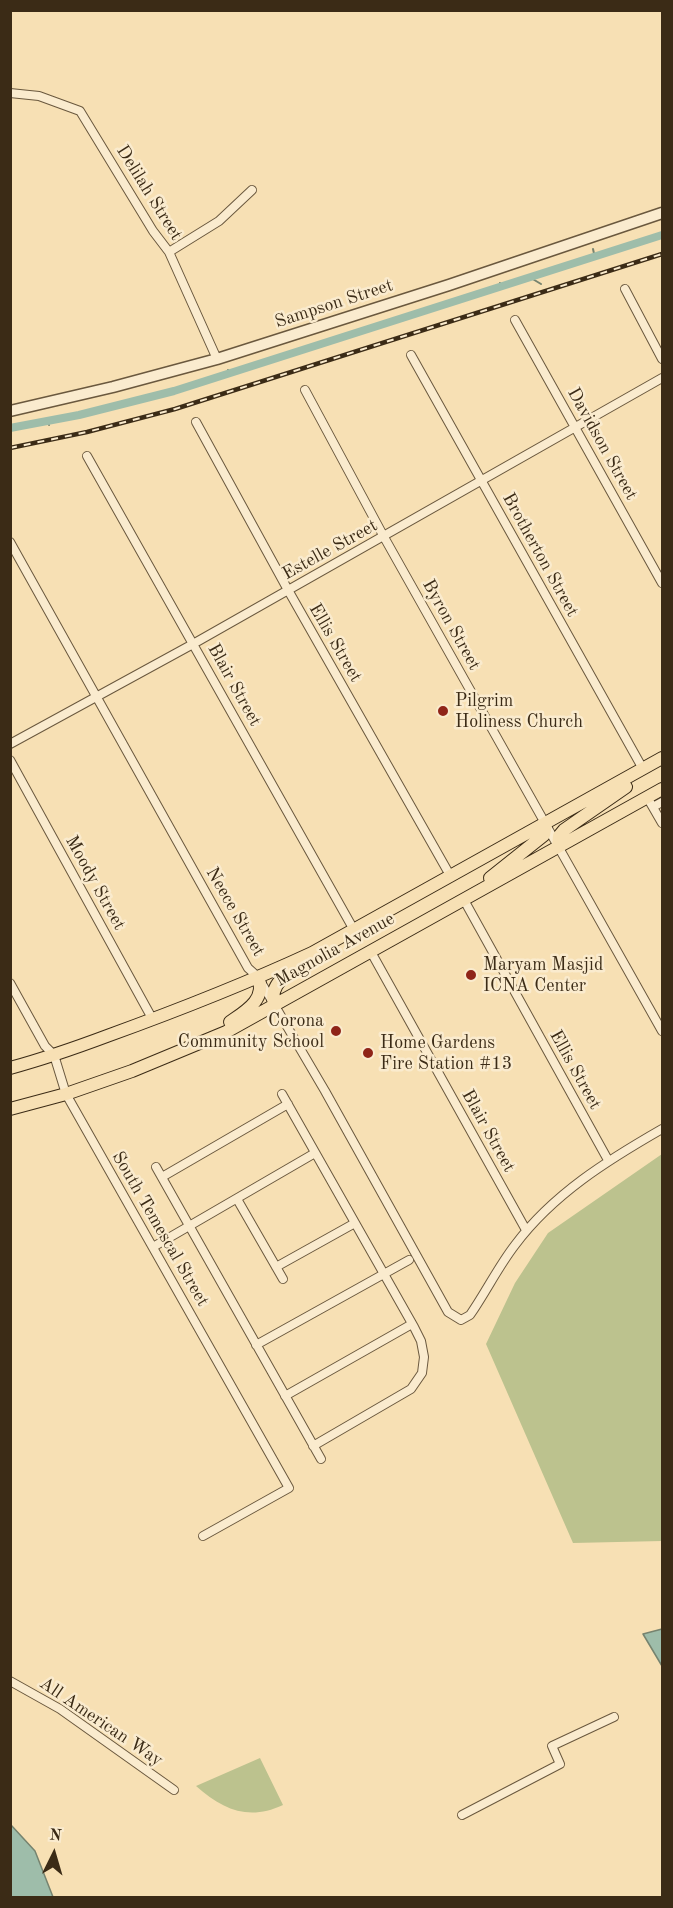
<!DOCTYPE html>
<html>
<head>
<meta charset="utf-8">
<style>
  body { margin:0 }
  #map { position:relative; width:673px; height:1908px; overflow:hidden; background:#f7e0b4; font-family:"Old Standard TT",serif }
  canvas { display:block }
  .frame { position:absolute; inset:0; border:12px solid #3b2b16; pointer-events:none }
  .north { position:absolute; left:24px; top:1824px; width:60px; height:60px; -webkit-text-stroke:4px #faebce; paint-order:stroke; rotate:5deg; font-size:16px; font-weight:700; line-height:24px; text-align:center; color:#3b2b16 }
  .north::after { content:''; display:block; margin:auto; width:21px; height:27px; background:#3b2b16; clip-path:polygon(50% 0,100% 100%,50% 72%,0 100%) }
</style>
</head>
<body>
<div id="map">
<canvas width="673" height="1908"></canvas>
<div class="frame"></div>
<div class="north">N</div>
</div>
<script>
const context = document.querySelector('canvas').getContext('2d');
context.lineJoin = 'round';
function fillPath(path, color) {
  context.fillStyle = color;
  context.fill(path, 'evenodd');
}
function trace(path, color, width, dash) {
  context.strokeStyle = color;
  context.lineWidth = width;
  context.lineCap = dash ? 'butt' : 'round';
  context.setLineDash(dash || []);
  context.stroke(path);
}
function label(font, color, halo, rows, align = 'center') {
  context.font = font + ' "Old Standard TT",serif';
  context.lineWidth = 5;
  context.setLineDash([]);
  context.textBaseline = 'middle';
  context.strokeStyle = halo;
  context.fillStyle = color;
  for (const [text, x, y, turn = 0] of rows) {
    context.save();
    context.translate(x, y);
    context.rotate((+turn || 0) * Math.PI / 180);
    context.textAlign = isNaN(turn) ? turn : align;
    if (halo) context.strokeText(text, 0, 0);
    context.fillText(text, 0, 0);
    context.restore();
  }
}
const green = new Path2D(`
  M 662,1154 L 662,1541 L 573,1543 L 486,1344 L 515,1283 L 548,1233 Z
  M 260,1758 L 283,1805 C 249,1821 223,1810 196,1786 Z`);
const water = new Path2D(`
  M 662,1629 L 662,1666 L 643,1634 Z
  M 11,1825 L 35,1851 L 53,1897 L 11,1897 Z`);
const stream = new Path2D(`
  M 593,249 L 595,258
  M 531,278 L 541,284
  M 500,283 L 502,287
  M 228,370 L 229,373
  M 46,421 L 49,425`);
const canal = new Path2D(`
  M 10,428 L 79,415 L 174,391 L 662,235`);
const minor = new Path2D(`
  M 10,93 L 39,96 L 80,111 L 153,231 L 169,252 L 217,359
  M 169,252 L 219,221 L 252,190
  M 625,289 L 662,359
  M 515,320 L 662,583
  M 411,355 L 643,769
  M 305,390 L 384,537 L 662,1031
  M 196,422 L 288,590 L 451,877
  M 87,456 L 354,930
  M 10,542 L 248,968 L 258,977 L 325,1091 L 448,1312 L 461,1320 L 470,1315 C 486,1292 498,1267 515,1245 C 553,1194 608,1160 662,1129
  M 10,744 L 193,644 L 662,378
  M 10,760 L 153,1020
  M 647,797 L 662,823
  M 653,807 L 662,802
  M 464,900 L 608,1160
  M 371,952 L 526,1230
  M 10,983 L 45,1046 L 54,1055 L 66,1094 L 289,1488 L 203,1536
  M 282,1094 L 414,1327 L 421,1341 L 424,1357 L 422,1373 L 411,1389 L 313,1446
  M 156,1167 L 321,1459
  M 162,1177 L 288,1104
  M 237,1199 L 283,1279
  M 153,1247 L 315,1153
  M 276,1267 L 355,1223
  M 256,1345 L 409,1260
  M 285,1396 L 412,1324
  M 10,1681 L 60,1709 L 174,1790
  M 462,1815 L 560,1764 L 552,1746 L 614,1717`);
const tertiary = new Path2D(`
  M 10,411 L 113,387 L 217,359 L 449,285 L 662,213`);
const primary = new Path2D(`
  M 558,847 L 559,836 L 564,830 L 626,787
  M 490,878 L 544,835 L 546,824
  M 274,1004 C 269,984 288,972 304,963
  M 230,1022 C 246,1011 267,999 258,977
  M 10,1068 C 43,1059 75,1048 107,1036 C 176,1011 245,984 312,953 L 662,758
  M 10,1109 L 66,1094 L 132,1071 L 226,1032 L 662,789`);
const rail = new Path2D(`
  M 10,448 L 87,432 L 175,409 L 662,254`);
const markers = [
  [443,711,6,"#8f2418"],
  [471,975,6,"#8f2418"],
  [336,1031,6,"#8f2418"],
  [368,1053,6,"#8f2418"]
];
const streetNames = [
  ["Delilah Street",149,193,58],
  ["Sampson Street",334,304,-18],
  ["Davidson Street",602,444,61],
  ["Estelle Street",330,550,-29],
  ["Brotherton Street",540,555,61],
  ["Byron Street",451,625,61],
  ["Ellis Street",335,643,60],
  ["Blair Street",234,685,61],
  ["Moody Street",95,883,61],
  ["Neece Street",235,912,60],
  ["Magnolia Avenue",335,950,-29],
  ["Ellis Street",575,1070,61],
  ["Blair Street",488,1131,61],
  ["South Temescal Street",160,1229,60],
  ["All American Way",101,1722,34]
];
const poiNames = [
  ["Pilgrim",455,701],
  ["Holiness Church",455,722],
  ["Maryam Masjid",483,965],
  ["ICNA Center",483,986],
  ["Corona",324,1021,"right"],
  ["Community School",324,1042,"right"],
  ["Home Gardens",380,1043],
  ["Fire Station #13",380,1064]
];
fillPath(green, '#bcc28e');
fillPath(water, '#9ebdaa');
trace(water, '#76836f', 1.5);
trace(stream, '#76836f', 2);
trace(canal, '#9ebdaa', 8);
trace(minor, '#6a583e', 10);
trace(tertiary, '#6a583e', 13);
trace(primary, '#3b2b16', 14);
trace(minor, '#faebce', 8);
trace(tertiary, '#faebce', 10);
trace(primary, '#f7e0b4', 12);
trace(rail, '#3b2b16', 4.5);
trace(rail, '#faebce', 2, [7]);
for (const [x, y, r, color] of markers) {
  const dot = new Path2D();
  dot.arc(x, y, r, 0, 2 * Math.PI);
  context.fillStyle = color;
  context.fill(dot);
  trace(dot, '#faebce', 2);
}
label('18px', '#3b2b16', '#faebce', streetNames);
label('18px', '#3b2b16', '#faebce', poiNames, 'left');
</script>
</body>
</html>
